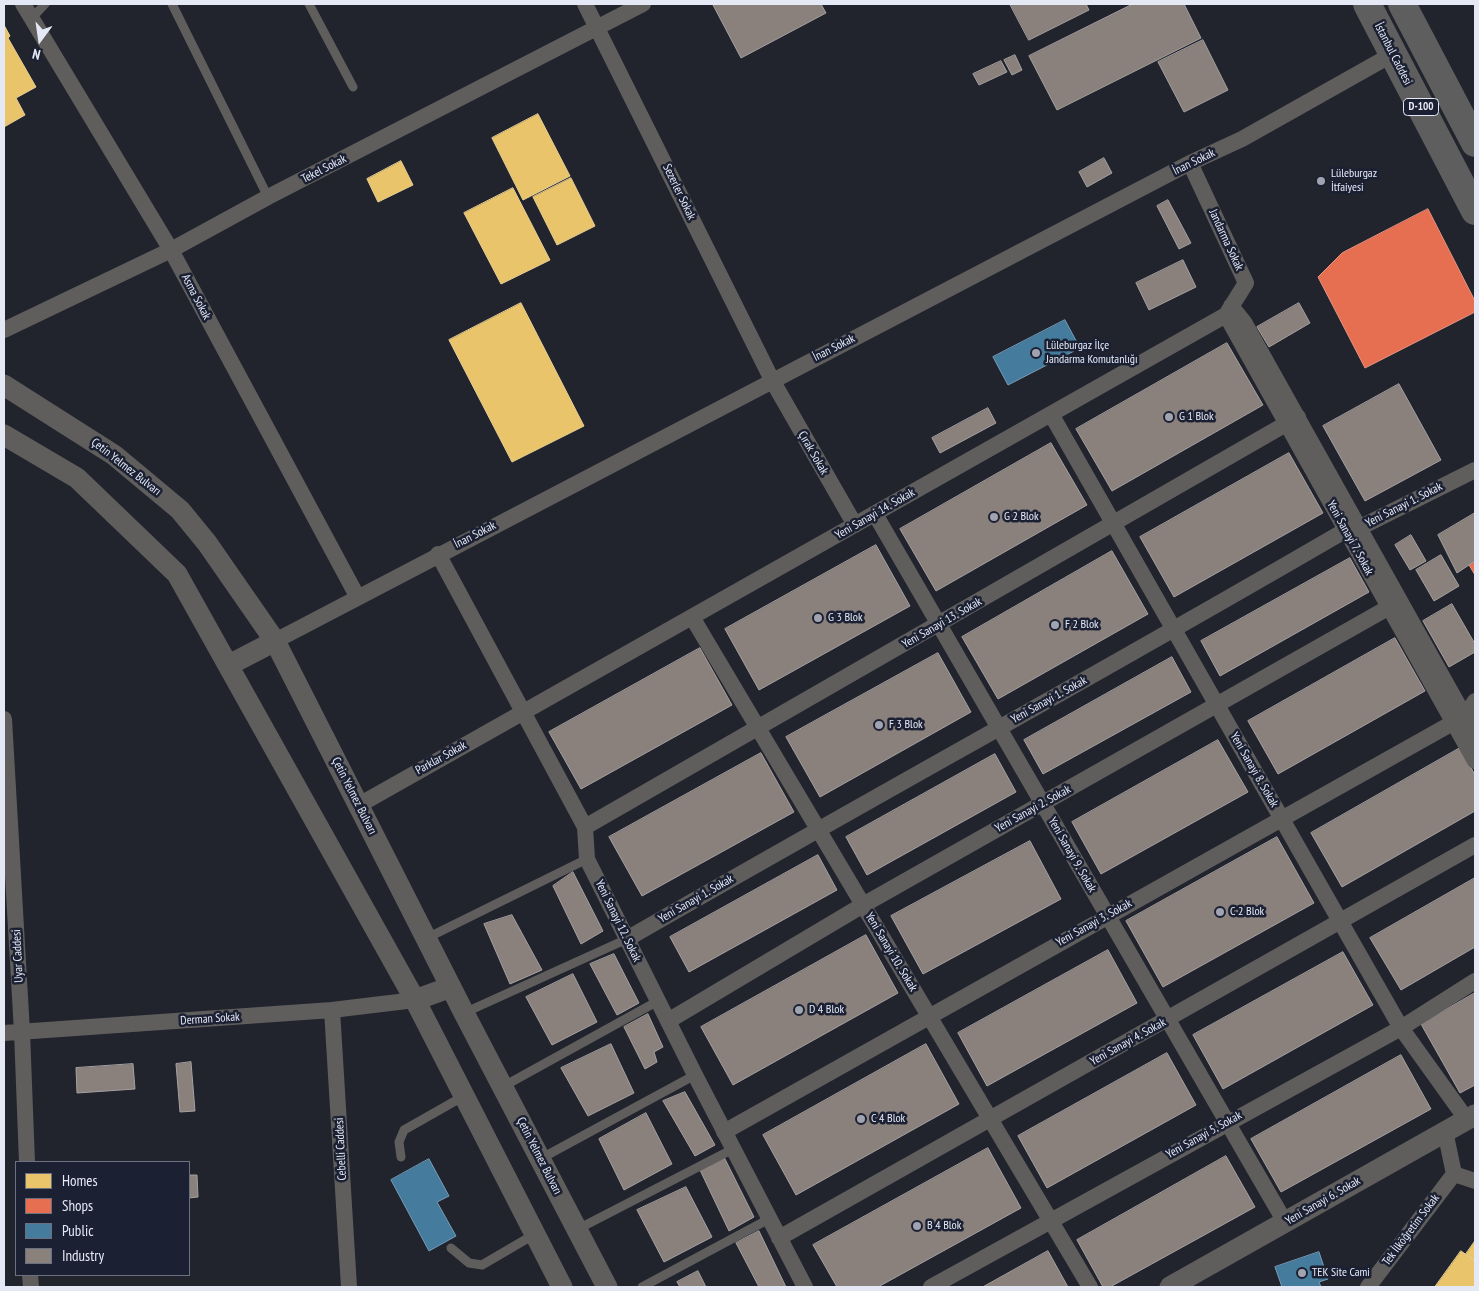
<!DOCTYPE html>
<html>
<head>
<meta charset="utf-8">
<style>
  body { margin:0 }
  #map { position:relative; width:1479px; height:1291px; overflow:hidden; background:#21242d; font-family:"PT Sans Narrow",sans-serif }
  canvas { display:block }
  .frame { position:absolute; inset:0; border:5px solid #e5e9f6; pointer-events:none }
  .legend { position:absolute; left:15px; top:1161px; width:175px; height:115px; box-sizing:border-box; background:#1b2133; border:1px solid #6c7181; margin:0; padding:6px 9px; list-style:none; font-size:15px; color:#e5e9f6 }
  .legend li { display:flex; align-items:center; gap:10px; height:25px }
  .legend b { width:25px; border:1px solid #6c7181 }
  .north { position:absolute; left:15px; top:15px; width:50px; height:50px; -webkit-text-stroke:4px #1b2133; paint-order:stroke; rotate:194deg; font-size:14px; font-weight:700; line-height:20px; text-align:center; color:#e5e9f6 }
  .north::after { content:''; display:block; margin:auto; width:18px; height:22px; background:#e5e9f6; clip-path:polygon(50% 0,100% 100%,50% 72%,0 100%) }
</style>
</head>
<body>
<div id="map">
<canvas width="1479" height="1291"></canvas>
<div class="frame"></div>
<ul class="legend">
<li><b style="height:14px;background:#e9c46a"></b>Homes</li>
<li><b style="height:14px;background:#e76f51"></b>Shops</li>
<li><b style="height:14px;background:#457b9d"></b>Public</li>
<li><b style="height:14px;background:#8a817c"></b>Industry</li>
</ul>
<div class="north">N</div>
</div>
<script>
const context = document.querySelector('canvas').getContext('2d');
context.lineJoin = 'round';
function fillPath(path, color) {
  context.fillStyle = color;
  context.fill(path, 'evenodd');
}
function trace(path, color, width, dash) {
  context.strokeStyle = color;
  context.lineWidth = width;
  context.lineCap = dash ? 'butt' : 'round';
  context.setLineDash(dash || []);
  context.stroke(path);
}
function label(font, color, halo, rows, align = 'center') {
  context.font = font + ' "PT Sans Narrow",sans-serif';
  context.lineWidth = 5;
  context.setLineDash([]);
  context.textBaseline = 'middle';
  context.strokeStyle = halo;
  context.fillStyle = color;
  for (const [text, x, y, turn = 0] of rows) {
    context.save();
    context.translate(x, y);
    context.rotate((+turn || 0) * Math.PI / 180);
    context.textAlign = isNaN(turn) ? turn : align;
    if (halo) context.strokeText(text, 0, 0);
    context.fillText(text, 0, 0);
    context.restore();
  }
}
const homes = new Path2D(`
  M 4,25 L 10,36 L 8,38 L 36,87 L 16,98 L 25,115 L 4,127 Z
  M 538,114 L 570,176 L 523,200 L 492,138 Z
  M 401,161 L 413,185 L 378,202 L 367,179 Z
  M 571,178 L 595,226 L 557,245 L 533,197 Z
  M 513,188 L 550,260 L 501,284 L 464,213 Z
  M 521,303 L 584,426 L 512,462 L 449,340 Z
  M 1475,1241 L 1475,1261 L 1466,1254 Z
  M 1461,1251 L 1475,1261 L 1475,1284 L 1473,1287 L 1435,1287 Z`);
const shops = new Path2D(`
  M 1428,209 L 1475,301 L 1475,312 L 1365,368 L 1318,277 L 1342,253 Z
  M 1475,562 L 1475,575 L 1469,565 Z`);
const public = new Path2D(`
  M 1065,320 L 1080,348 L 1008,385 L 993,357 Z
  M 429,1159 L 449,1196 L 437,1202 L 456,1236 L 429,1251 L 391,1180 Z
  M 1319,1252 L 1328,1279 L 1319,1282 L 1321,1287 L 1282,1287 L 1275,1267 Z`);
const industry = new Path2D(`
  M 715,4 L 821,4 L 826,13 L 741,58 L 713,5 Z
  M 1010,4 L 1086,4 L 1089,10 L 1029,40 Z
  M 1133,4 L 1184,4 L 1201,38 L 1057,110 L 1029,56 Z
  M 1203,40 L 1228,90 L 1184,112 L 1158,62 Z
  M 1015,55 L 1022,70 L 1012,75 L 1004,60 Z
  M 1001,61 L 1007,72 L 979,85 L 973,74 Z
  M 1104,158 L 1112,173 L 1087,187 L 1079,172 Z
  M 1168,200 L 1191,243 L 1179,249 L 1157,206 Z
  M 1183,260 L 1196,287 L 1149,310 L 1136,283 Z
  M 1299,303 L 1310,323 L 1269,347 L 1257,327 Z
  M 1227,343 L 1263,405 L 1112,491 L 1076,429 Z
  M 1399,384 L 1441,460 L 1365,501 L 1323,426 Z
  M 988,408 L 996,423 L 940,453 L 932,438 Z
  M 1051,443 L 1087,505 L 936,591 L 900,529 Z
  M 1289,453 L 1323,513 L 1174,597 L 1140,537 Z
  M 1475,513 L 1475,561 L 1457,573 L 1438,535 Z
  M 1411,535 L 1426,561 L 1410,570 L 1395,545 Z
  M 876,545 L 910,606 L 759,690 L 725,629 Z
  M 1112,551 L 1148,614 L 998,699 L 962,637 Z
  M 1441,555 L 1459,586 L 1434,601 L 1416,570 Z
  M 1350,558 L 1369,592 L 1220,676 L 1201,641 Z
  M 1452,604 L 1475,644 L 1475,652 L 1449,667 L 1423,621 Z
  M 1395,638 L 1425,691 L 1278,774 L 1248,721 Z
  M 700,648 L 732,705 L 581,789 L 549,732 Z
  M 938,653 L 971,712 L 820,797 L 786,737 Z
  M 1172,657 L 1191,692 L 1043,774 L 1024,740 Z
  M 1218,740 L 1248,792 L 1101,874 L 1072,822 Z
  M 1460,748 L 1475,775 L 1475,811 L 1342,887 L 1311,833 Z
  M 761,753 L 794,812 L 642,896 L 609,837 Z
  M 995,754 L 1016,792 L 867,875 L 846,837 Z
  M 1277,837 L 1314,903 L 1163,987 L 1126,921 Z
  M 1030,841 L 1061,899 L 923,974 L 891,916 Z
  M 818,855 L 837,890 L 689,972 L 670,937 Z
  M 573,872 L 603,931 L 581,944 L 553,886 Z
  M 1475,878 L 1475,947 L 1401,990 L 1370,938 Z
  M 512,915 L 542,970 L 510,984 L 484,924 Z
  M 866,935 L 898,993 L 733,1085 L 701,1027 Z
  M 1108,950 L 1137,1003 L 987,1086 L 958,1033 Z
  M 1343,952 L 1373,1005 L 1223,1089 L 1193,1035 Z
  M 614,954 L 639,1003 L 617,1015 L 590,964 Z
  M 573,974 L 597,1022 L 552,1045 L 526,997 Z
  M 1475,993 L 1475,1085 L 1460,1093 L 1421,1024 Z
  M 648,1014 L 663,1047 L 654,1052 L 657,1062 L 645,1069 L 624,1027 Z
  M 611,1044 L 634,1093 L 588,1116 L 561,1068 Z
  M 926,1044 L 959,1104 L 796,1195 L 763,1135 Z
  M 1167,1053 L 1196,1105 L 1047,1188 L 1018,1136 Z
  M 1401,1055 L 1431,1109 L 1281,1192 L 1251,1139 Z
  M 191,1062 L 195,1111 L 180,1112 L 176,1064 Z
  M 133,1064 L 135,1089 L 77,1093 L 76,1068 Z
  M 685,1092 L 715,1145 L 695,1156 L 663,1101 Z
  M 646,1113 L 672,1164 L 624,1190 L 599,1139 Z
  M 988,1148 L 1021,1208 L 878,1287 L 837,1287 L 813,1245 Z
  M 1226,1156 L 1255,1207 L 1110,1287 L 1103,1287 L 1077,1240 Z
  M 724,1157 L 754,1217 L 729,1231 L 700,1170 Z
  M 189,1175 L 197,1175 L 198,1197 L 189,1198 Z
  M 686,1187 L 712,1237 L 664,1262 L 637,1210 Z
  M 759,1231 L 786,1287 L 759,1287 L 736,1243 Z
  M 1048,1251 L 1068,1287 L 983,1287 Z
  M 698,1271 L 706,1287 L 680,1287 L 677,1282 Z`);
const service = new Path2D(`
  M 172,4 L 268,197
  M 309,4 L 353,87
  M 31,19 L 45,4
  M 427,938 L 587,859
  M 464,1013 L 627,939
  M 504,1086 L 658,1001
  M 401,1157 L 399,1142 L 404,1130 L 464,1096
  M 540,1159 L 695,1075
  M 578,1229 L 733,1149
  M 451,1248 L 469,1263 L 482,1265 L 535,1234
  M 642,1287 L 769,1219`);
const minor = new Path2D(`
  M 23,4 L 171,250 L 357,596
  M 585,4 L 772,380 L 855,525
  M 1231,306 L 1244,322 L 1475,735
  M 1226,315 L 1475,761
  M 4,330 L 171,250 L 268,197 L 643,4
  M 1051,414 L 1401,1028 L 1467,1120
  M 875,514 L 1285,1222
  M 438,554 L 585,827 L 587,859 L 695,1075 L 805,1287
  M 692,617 L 1090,1287
  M 275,641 L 1190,163 L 1242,139 L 1393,54
  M 4,719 L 22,1032 L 27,1162
  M 359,805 L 1226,315 L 1246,283 L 1190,163
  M 585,827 L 1298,417
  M 627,939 C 866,801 1108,669 1346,530 L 1359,528 L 1475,470
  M 332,1010 L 349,1287
  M 668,1021 L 863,905 L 1400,601
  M 4,1033 L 332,1010 L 415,1000
  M 1445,1131 L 1454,1174 L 1475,1181
  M 724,1132 L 1465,716 L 1475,701
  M 779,1238 L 1475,845
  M 30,1275 L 31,1287
  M 931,1287 L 1401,1028 L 1475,981
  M 1368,1287 L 1454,1174`);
const tertiary = new Path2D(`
  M 4,385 L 114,455 L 180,510 L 207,543 L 275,641 L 464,1013 L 607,1287
  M 4,435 L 77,478 L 177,574 L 415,1000 L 562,1287
  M 229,665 L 275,641
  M 415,1000 L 451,987
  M 1170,1287 L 1475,1115`);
const trunk = new Path2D(`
  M 1367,4 L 1475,211
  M 1402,4 L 1475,143`);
const markers = [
  [1321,181,5,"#a0a4b0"],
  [1036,353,5,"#a0a4b0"],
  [1169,417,5,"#a0a4b0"],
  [994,517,5,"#a0a4b0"],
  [818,618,5,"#a0a4b0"],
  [1055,625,5,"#a0a4b0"],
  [879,725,5,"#a0a4b0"],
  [1220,912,5,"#a0a4b0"],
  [799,1010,5,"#a0a4b0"],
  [861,1119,5,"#a0a4b0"],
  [917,1226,5,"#a0a4b0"],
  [1302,1273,5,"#a0a4b0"]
];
const shields = [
  [1421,107,35]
];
const shieldNames = [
  ["D-100",1421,107]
];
const streetNames = [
  ["İstanbul Caddesi",1393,54,63],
  ["İnan Sokak",1194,162,-26],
  ["Tekel Sokak",324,169,-27],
  ["Sezerler Sokak",679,192,64],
  ["Jandarma Sokak",1226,240,65],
  ["Asma Sokak",196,297,62],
  ["İnan Sokak",834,348,-27],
  ["Çırak Sokak",813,453,60],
  ["Çetin Yelmez Bulvarı",126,467,38],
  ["Yeni Sanayi 1. Sokak",1404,505,-27],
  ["Yeni Sanayi 14. Sokak",875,514,-30],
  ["İnan Sokak",475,535,-27],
  ["Yeni Sanayi 7. Sokak",1350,538,61],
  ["Yeni Sanayi 13. Sokak",942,623,-30],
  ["Yeni Sanayi 1. Sokak",1049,700,-29],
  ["Parklar Sokak",441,758,-29],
  ["Yeni Sanayi 8. Sokak",1254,770,60],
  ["Çetin Yelmez Bulvarı",354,796,63],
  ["Yeni Sanayi 2. Sokak",1033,809,-29],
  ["Yeni Sanayi 9. Sokak",1072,855,60],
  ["Yeni Sanayi 1. Sokak",696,899,-30],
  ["Yeni Sanayi 12. Sokak",618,921,64],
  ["Yeni Sanayi 3. Sokak",1094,923,-29],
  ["Yeni Sanayi 10. Sokak",891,952,59],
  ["Uyar Caddesi",18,956,-93],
  ["Derman Sokak",210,1019,-4],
  ["Yeni Sanayi 4. Sokak",1128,1042,-29],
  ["Yeni Sanayi 5. Sokak",1204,1135,-29],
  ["Cebelli Caddesi",341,1149,-93],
  ["Çetin Yelmez Bulvarı",539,1156,63],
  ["Yeni Sanayi 6. Sokak",1323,1201,-30],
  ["Tek İlköğretim Sokak",1411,1230,-53]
];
const poiNames = [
  ["Lüleburgaz",1331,174],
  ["İtfaiyesi",1331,188],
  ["Lüleburgaz İlçe",1046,346],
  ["Jandarma Komutanlığı",1046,360],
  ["G 1 Blok",1179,417],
  ["G 2 Blok",1004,517],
  ["G 3 Blok",828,618],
  ["F 2 Blok",1065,625],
  ["F 3 Blok",889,725],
  ["C 2 Blok",1230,912],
  ["D 4 Blok",809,1010],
  ["C 4 Blok",871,1119],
  ["B 4 Blok",927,1226],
  ["TEK Site Cami",1312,1273]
];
fillPath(homes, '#e9c46a');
trace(homes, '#e8cf94', 1);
fillPath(shops, '#e76f51');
trace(shops, '#e69482', 1);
fillPath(public, '#457b9d');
trace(public, '#759cb8', 1);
fillPath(industry, '#8a817c');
trace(industry, '#a5a0a1', 1);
trace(service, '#605e5d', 9);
trace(minor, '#605e5d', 16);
trace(tertiary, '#605e5d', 21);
trace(trunk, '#5f5e5f', 28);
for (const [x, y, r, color] of markers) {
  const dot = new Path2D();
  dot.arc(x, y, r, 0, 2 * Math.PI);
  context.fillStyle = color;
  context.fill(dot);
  trace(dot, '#1b2133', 2);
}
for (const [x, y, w] of shields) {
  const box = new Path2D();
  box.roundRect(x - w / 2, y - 8.5, w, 17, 4);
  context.fillStyle = '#1b2133';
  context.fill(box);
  trace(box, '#e5e9f6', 1);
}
label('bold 11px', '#e5e9f6', null, shieldNames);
label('12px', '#e5e9f6', '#1b2133', streetNames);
label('12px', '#e5e9f6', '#1b2133', poiNames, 'left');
</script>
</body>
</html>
